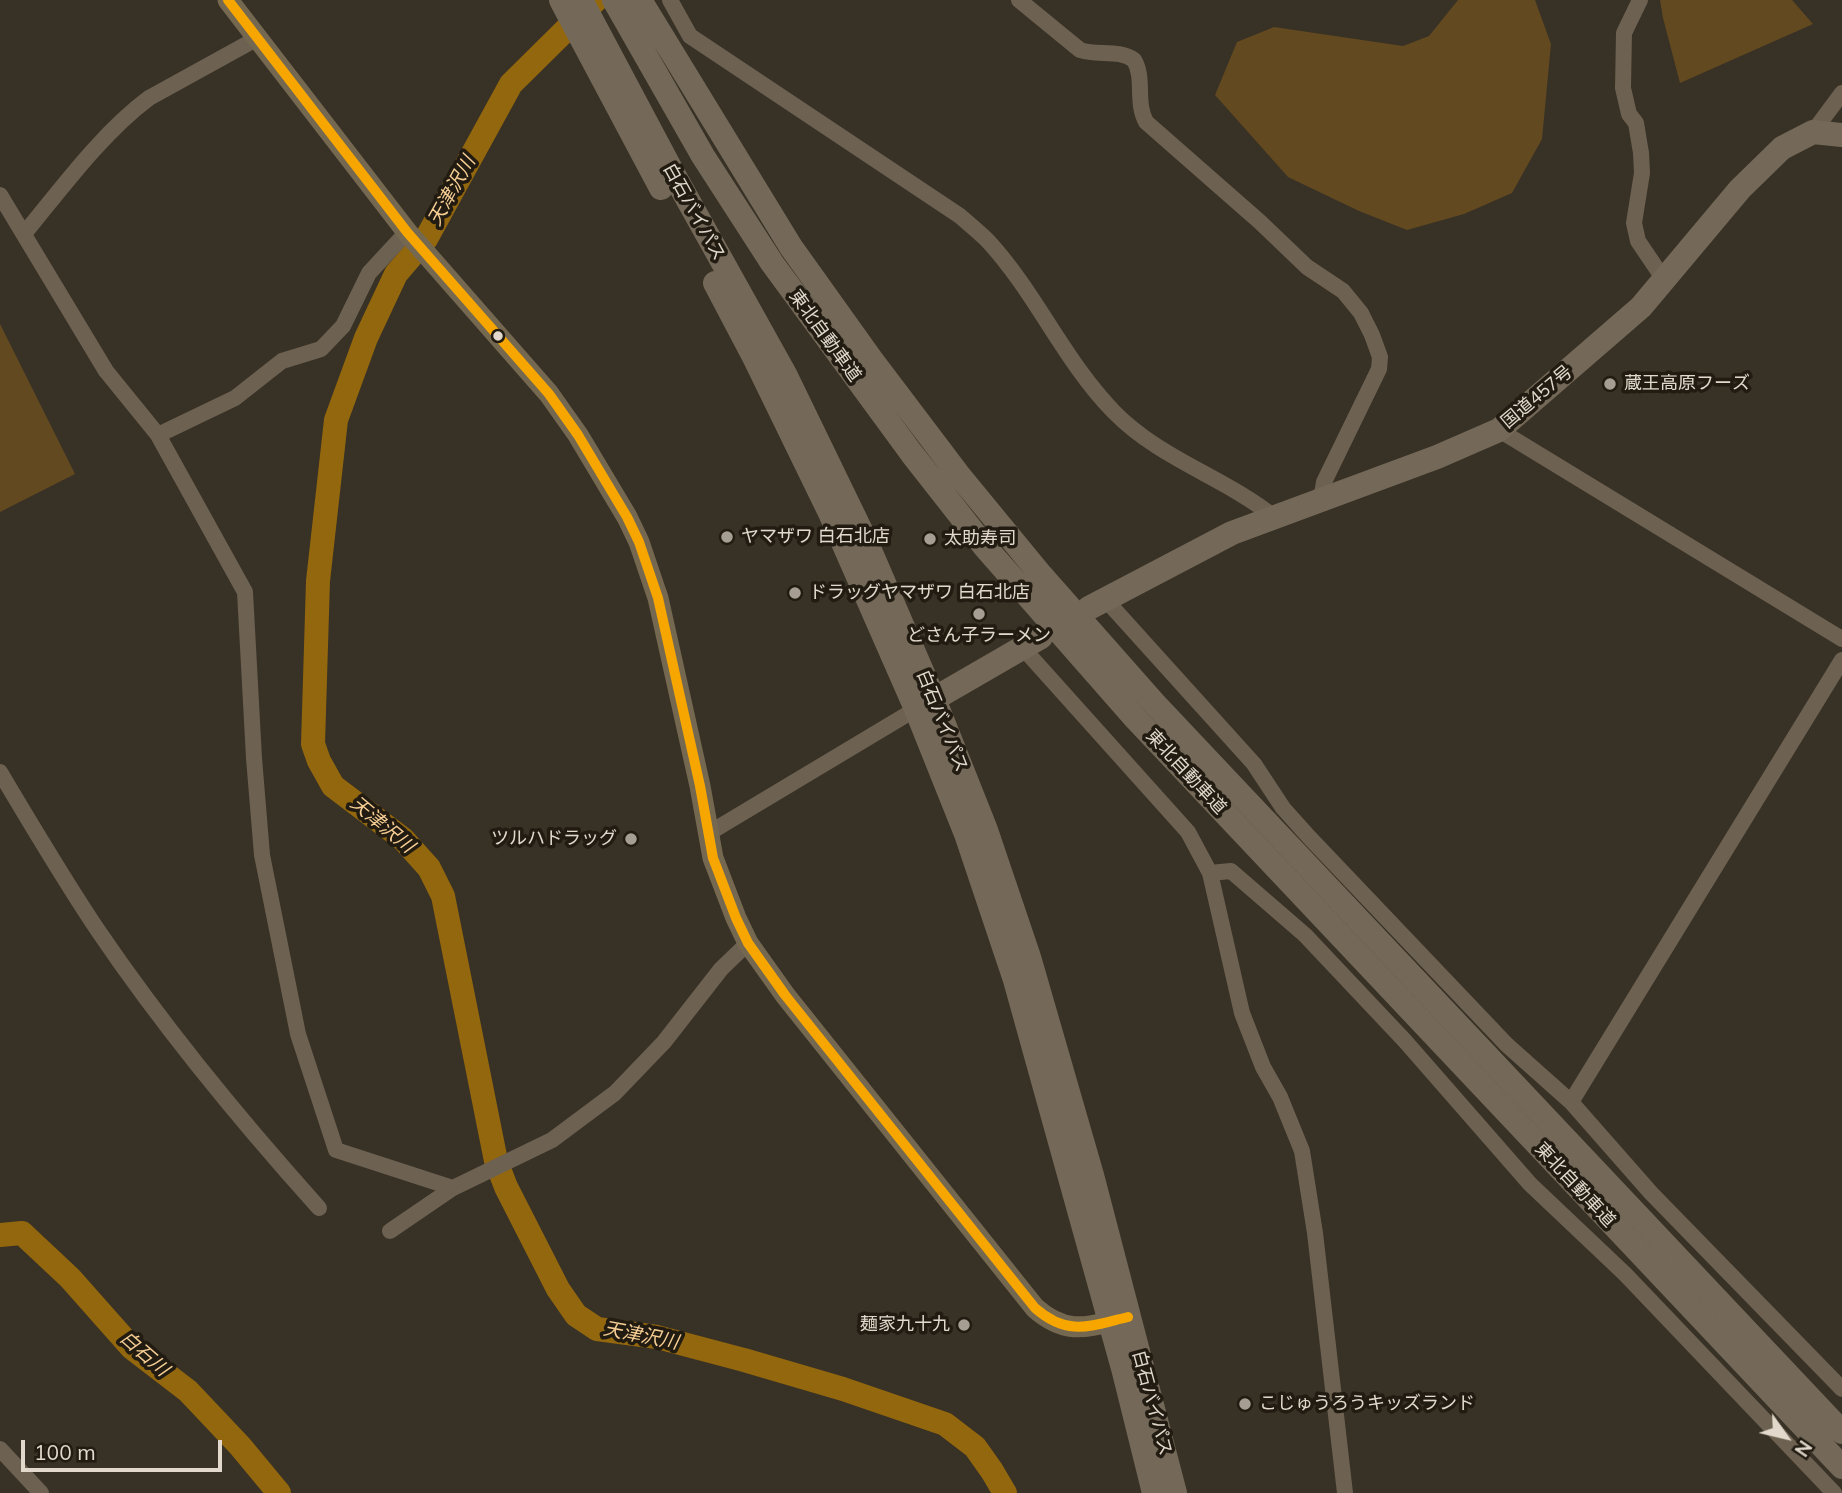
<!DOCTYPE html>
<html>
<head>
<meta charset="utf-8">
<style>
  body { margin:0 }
  #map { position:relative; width:1842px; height:1493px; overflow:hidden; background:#383125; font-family:Mulish,sans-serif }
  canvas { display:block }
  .north { position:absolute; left:1751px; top:1402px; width:70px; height:70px; -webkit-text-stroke:5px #211b12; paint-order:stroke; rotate:124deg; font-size:19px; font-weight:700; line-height:28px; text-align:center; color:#e2d9cc }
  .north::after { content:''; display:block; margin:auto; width:24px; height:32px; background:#e2d9cc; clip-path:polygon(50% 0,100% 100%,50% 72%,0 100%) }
  .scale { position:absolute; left:21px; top:1440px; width:201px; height:32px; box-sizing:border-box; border:4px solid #e2d9cc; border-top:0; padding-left:9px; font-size:21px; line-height:24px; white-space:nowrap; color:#e2d9cc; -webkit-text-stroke:5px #211b12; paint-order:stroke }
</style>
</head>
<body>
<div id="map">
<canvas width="1842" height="1493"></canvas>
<div class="north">N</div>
<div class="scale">100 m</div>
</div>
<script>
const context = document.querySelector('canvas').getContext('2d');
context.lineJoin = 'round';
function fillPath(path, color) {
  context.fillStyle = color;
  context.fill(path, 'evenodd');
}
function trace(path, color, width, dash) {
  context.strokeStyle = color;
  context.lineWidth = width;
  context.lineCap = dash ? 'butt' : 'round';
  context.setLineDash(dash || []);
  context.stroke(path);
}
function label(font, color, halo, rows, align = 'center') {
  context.font = font + ' Mulish,"Noto Sans JP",sans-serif';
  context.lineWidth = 7;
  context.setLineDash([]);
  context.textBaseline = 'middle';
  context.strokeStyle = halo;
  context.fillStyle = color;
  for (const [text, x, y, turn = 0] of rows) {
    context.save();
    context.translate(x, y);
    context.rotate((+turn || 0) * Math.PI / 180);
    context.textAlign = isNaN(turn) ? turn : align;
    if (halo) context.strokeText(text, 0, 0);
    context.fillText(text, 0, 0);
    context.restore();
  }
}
const green = new Path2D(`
  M 1458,0 L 1535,0 L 1551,44 L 1542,139 L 1512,193 L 1464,214 L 1407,230 L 1359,211 L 1288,177 L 1215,95 L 1237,42 L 1274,27 L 1403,46 L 1429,36 Z
  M 1660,0 L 1792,0 L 1813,24 L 1680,83 L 1663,18 Z
  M 0,324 L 75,474 L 0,512 Z`);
const river = new Path2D(`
  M 596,0 L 511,84 L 426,239 L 396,274 L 366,338 L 336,420 L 318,581 L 313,744 L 319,761 L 333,786 L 403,839 L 429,868 L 443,896 L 496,1161 L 506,1187 L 558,1289 L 576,1315 L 597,1329 L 657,1337 L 744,1360 L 843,1389 L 945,1424 L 975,1447 L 992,1471 L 1005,1493
  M 0,1235 L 22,1233 L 70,1278 L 132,1348 L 188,1391 L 240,1446 L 279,1493`);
const minor = new Path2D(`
  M 670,0 L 690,36 L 960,216 C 969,224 979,232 988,241 C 1036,293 1064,361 1114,412 C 1160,459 1224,477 1274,517
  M 1019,0 L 1080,50 C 1097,56 1119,49 1134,60 C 1145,78 1135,102 1146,122 L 1260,222 L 1307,267 L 1343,291 L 1361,313 L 1372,335 L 1380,357 L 1379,369 L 1324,482 L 1321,500
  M 1640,0 L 1624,33 L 1623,88 L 1629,114 L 1636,123 L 1641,153 L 1642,173 L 1634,223 L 1638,241 L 1665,281
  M 1813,132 L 1842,93
  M 0,195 L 106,371 L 158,435 L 245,592 L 254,758 L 262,855 L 298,1034 L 336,1150 L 453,1188
  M 24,234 C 61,189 102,133 149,98 L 256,39
  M 1499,430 L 1842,639
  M 158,435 L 235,398 L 282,361 L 321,349 L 343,326 L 369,273 L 407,232
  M 1105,599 L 1254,764 L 1283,808 L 1309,837 L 1507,1045 L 1571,1102 L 1651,1193 L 1842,1389
  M 1022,647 L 1188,832 L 1210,873 L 1242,1013 L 1263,1067 L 1280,1097 L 1302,1151 L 1315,1233 L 1345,1493
  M 0,772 C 32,826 64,880 99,932 C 165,1029 240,1120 319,1208
  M 709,833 L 916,709
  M 1210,873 L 1231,871 L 1305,935 L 1405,1041 L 1530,1184 L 1625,1274 L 1834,1493
  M 1571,1102 L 1842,660
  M 390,1231 L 453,1188 L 552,1140 L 615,1093 L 664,1042 L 721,969 L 748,943
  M 0,1449 L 41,1493`);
const major = new Path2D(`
  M 228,0 L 407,232 L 549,394 L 578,435 L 627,517 L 639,542 L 658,598 L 700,786 L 713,858 L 736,918 L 748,943 L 785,995 L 1035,1308 C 1067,1336 1087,1327 1125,1318`);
const highway = new Path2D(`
  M 561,0 L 661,188
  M 581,0 L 674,175 L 785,374 L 866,541 L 934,699 L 986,830 L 1029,957 L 1092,1175 L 1175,1493
  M 614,0 L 703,156 L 772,263 L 912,454 L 985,547 L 1135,718 L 1842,1467
  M 640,0 L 791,247 L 871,359 L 958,474 L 1041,575 L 1154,703 L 1842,1432
  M 715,283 L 755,359 L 830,513 L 916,709 L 966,834 L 1015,980 L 1124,1372 L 1154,1493
  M 1089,608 L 1232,533 L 1437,457 L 1499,430 L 1641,307 L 1740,189 L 1782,148 L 1813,132 L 1842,135
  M 920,707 L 1041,637`);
const bus1 = new Path2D(`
  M 228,0 L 407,232 L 549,394 L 578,435 L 627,517 L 639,542 L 658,598 L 700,786 L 713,858 L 736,918 L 748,943 L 785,995 L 1035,1308 C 1068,1337 1090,1326 1128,1317`);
const markers = [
  [498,336,6,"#e2d9cc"],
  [1610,384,7,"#a69e92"],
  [727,537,7,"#a69e92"],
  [930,539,7,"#a69e92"],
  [795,593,7,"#a69e92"],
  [979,614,7,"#a69e92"],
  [631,839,7,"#a69e92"],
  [964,1325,7,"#a69e92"],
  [1245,1404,7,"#a69e92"]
];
const streetNames = [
  ["白石バイパス",694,212,61],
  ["東北自動車道",825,336,54],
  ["国道457号",1537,397,-40],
  ["白石バイパス",942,721,68],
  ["東北自動車道",1186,772,47],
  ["東北自動車道",1575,1185,47],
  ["白石バイパス",1152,1403,75]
];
const poiNames = [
  ["蔵王高原フーズ",1624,384],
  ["ヤマザワ 白石北店",741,537],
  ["太助寿司",944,539],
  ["ドラッグヤマザワ 白石北店",809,593],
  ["どさん子ラーメン",979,636,"center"],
  ["ツルハドラッグ",617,839,"right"],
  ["麺家九十九",950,1325,"right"],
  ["こじゅうろうキッズランド",1259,1404]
];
const waterNames = [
  ["天津沢川",452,191,-61],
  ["天津沢川",382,825,40],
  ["天津沢川",641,1336,11],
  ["白石川",144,1354,41]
];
fillPath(green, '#624920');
trace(river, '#93670d', 24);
trace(minor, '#6d6151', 16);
trace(major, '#756850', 21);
trace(highway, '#746958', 24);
trace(bus1, '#f7a600', 10);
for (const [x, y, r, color] of markers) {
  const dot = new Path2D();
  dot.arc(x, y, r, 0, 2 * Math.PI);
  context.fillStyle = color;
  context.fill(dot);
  trace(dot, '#211b12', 2.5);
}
label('18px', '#e2d9cc', '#211b12', streetNames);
label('18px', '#e2d9cc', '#211b12', poiNames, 'left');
label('italic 19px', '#f6ce94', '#211b12', waterNames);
</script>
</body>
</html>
